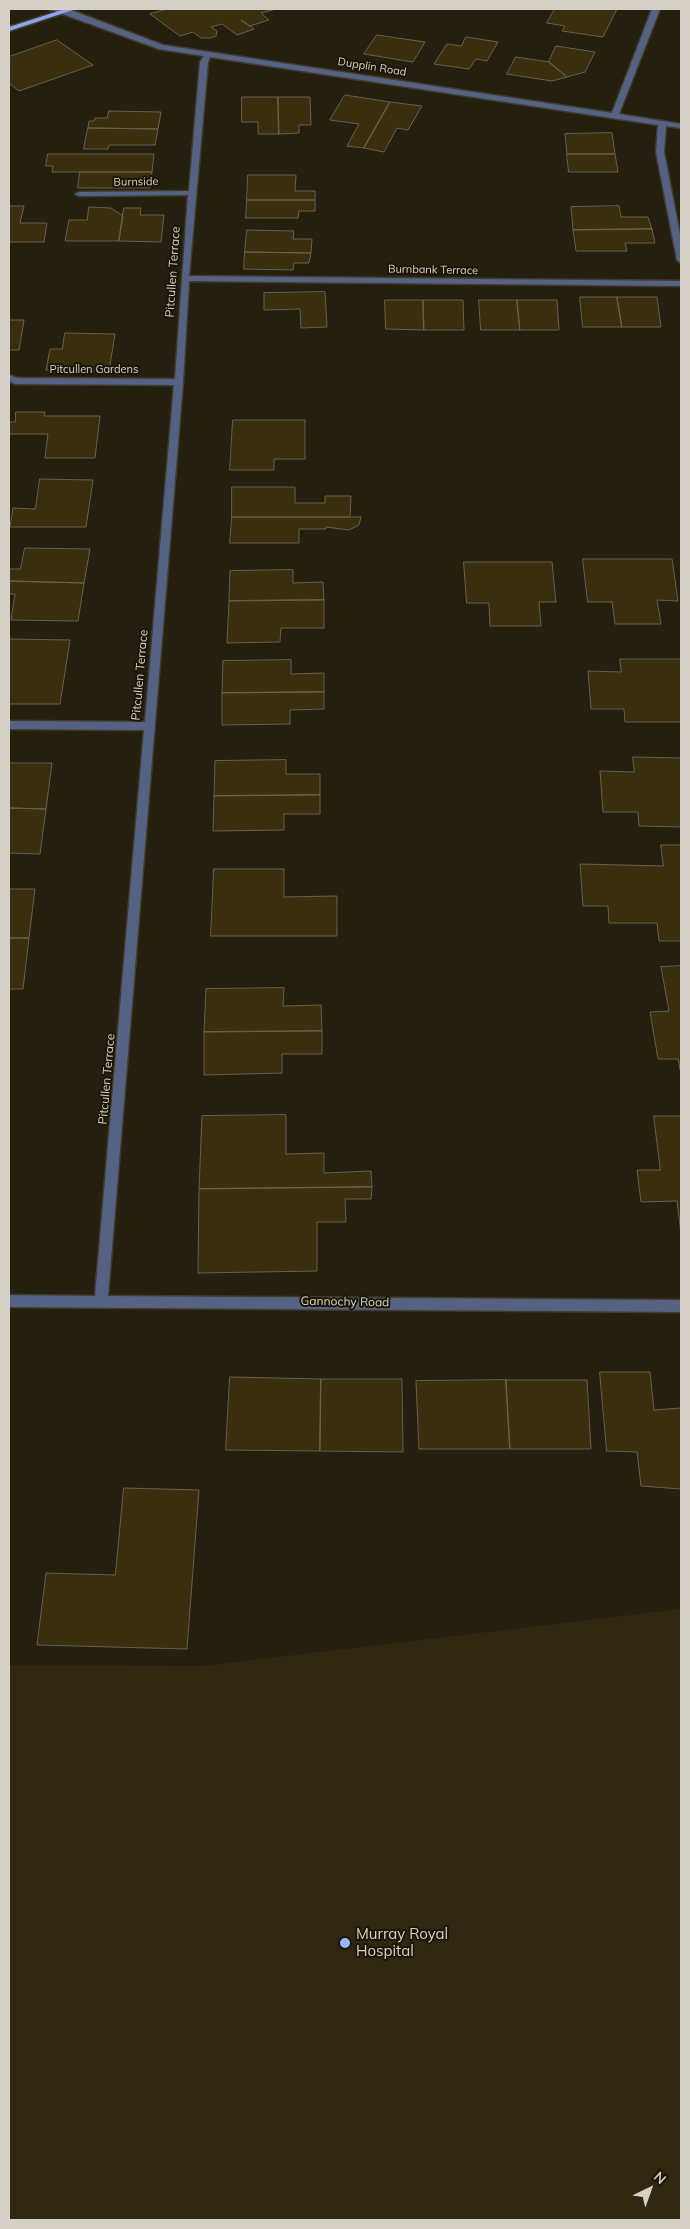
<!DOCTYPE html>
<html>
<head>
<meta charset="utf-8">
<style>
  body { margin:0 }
  #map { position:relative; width:690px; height:2229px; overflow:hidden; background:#251f0f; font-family:Mulish,sans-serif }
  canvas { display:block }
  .frame { position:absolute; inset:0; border:10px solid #d5d1c7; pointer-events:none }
  .north { position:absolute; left:625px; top:2164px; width:50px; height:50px; -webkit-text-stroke:4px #1c1606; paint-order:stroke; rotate:42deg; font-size:14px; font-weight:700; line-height:20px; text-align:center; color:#d5d1c7 }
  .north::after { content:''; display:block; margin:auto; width:18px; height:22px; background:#d5d1c7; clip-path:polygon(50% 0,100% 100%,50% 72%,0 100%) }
</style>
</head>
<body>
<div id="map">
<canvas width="690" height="2229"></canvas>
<div class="frame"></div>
<div class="north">N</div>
</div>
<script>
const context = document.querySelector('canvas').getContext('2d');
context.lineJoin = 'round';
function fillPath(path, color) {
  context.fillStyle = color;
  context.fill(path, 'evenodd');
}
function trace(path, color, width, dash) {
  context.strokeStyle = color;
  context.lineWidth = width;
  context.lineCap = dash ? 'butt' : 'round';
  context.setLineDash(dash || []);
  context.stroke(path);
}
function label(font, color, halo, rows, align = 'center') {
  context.font = font + ' Mulish,sans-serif';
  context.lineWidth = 4;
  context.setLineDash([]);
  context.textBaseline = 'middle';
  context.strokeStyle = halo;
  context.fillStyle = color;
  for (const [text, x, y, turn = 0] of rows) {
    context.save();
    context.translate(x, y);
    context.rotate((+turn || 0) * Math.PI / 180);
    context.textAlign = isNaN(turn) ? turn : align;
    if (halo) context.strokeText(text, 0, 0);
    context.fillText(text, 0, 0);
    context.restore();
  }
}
const built = new Path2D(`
  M 681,1609 L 681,2220 L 9,2220 L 9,1665 L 202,1666 Z`);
const building = new Path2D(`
  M 168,9 L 276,9 L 261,13 L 269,20 L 250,26 L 241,20 L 254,29 L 237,35 L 222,24 L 211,27 L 217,31 L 216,36 L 210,38 L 201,38 L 193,32 L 180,36 L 150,14 Z
  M 555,9 L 617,9 L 603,37 L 562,31 L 565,26 L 547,23 Z
  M 377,35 L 425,42 L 413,62 L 364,54 Z
  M 466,37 L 498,42 L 487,61 L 476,59 L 469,69 L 434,64 L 447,44 L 461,46 Z
  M 57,40 L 93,65 L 19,91 L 9,83 L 9,57 Z
  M 556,46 L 595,52 L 585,72 L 567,77 L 549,62 Z
  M 516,57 L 549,62 L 567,77 L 552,81 L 507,74 Z
  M 345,95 L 390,102 L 364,148 L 347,146 L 359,124 L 330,120 Z
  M 242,97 L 278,97 L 279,134 L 258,134 L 258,122 L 242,122 Z
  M 278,97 L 310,97 L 311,125 L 299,125 L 299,133 L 279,134 Z
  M 390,102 L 422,106 L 408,130 L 397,128 L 384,152 L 364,148 Z
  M 109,111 L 161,112 L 158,129 L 88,128 L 89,121 L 94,121 L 95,118 L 107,118 Z
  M 88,128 L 158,129 L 155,145 L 109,145 L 108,149 L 84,149 Z
  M 612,133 L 615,154 L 567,154 L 565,134 Z
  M 48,154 L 154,154 L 152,172 L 52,172 L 53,166 L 46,166 Z
  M 567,154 L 615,154 L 618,172 L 569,172 Z
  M 80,172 L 152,172 L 150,188 L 78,188 Z
  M 248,175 L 296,175 L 295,191 L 315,191 L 315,200 L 247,200 Z
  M 247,200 L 315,200 L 315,211 L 299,211 L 298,218 L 246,218 Z
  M 9,206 L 24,206 L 20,223 L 47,223 L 44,242 L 9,242 Z
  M 619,206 L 621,217 L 648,217 L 652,229 L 573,230 L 571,207 Z
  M 89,207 L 111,208 L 123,216 L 119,241 L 65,241 L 69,220 L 87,220 Z
  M 124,208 L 141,208 L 140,215 L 164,215 L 161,242 L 119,241 Z
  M 652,229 L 655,243 L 625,243 L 627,251 L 576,251 L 573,230 Z
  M 247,230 L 294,231 L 293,239 L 312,239 L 311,253 L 245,252 Z
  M 245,252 L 311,253 L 309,263 L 294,263 L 293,270 L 244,269 Z
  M 325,292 L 327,327 L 301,328 L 300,309 L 264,310 L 264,293 Z
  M 580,297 L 617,297 L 622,327 L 583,327 Z
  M 617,297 L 657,297 L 661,327 L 622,327 Z
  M 385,300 L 423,300 L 424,330 L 386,329 Z
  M 423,300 L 463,300 L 464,330 L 424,330 Z
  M 479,300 L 517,300 L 520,330 L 481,330 Z
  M 517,300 L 557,300 L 559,330 L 520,330 Z
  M 9,320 L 24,320 L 19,350 L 9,350 Z
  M 65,333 L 115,334 L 109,371 L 46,370 L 50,349 L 62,349 Z
  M 16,412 L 45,412 L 44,416 L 100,416 L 95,458 L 45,458 L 48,434 L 9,434 L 9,422 L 15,422 Z
  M 233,420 L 305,420 L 305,459 L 274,459 L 274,470 L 230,470 Z
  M 40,479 L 93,480 L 86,527 L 10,527 L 13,508 L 35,509 Z
  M 232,487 L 295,487 L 295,503 L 325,503 L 325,496 L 351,496 L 350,517 L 232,517 Z
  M 232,517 L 361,517 L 359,525 L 349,530 L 326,527 L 326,529 L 299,529 L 299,543 L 230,543 Z
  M 25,548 L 90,549 L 84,583 L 9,581 L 9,569 L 20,569 Z
  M 583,559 L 672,559 L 678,601 L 657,600 L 661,624 L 615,624 L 612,602 L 588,602 Z
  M 464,562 L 552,562 L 556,602 L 539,602 L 541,626 L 490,626 L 489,603 L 467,603 Z
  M 293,570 L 293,583 L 323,582 L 324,600 L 229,601 L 230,571 Z
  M 9,581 L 84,583 L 78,621 L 11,620 L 15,594 L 9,594 Z
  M 324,600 L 324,628 L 281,628 L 280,642 L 227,643 L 229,601 Z
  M 9,639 L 70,640 L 60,704 L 9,704 Z
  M 620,659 L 681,659 L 681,722 L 625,722 L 624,709 L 591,709 L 588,671 L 621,672 Z
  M 291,660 L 291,674 L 324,673 L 324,692 L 222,693 L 223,661 Z
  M 324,692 L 324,709 L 290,710 L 290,724 L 222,725 L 222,693 Z
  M 633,757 L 681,758 L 681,827 L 639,826 L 638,812 L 603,812 L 600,771 L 634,772 Z
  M 286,760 L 286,774 L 320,774 L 320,795 L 214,796 L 215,761 Z
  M 9,763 L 52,763 L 46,809 L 9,808 Z
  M 320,795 L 320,814 L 284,814 L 284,830 L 213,831 L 214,796 Z
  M 9,808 L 46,809 L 40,854 L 9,853 Z
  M 661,845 L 681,845 L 681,941 L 659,941 L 657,923 L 609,923 L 608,906 L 583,906 L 580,864 L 663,866 Z
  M 214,869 L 284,869 L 284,897 L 337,896 L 337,936 L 211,936 Z
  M 9,889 L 35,889 L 29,938 L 9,938 Z
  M 9,938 L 29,938 L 23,989 L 9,989 Z
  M 681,966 L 681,1074 L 678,1059 L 658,1059 L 650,1012 L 669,1011 L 661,967 Z
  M 284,988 L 283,1006 L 321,1005 L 322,1031 L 204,1032 L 206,989 Z
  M 322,1031 L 322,1054 L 282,1054 L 282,1073 L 204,1075 L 204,1032 Z
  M 286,1115 L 286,1154 L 324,1153 L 324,1173 L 371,1171 L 372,1187 L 199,1189 L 202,1116 Z
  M 654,1116 L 681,1116 L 681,1233 L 677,1201 L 641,1202 L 637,1170 L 660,1170 Z
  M 372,1187 L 371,1199 L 345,1199 L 346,1222 L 317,1222 L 317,1271 L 198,1273 L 199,1189 Z
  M 600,1372 L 650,1372 L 654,1410 L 681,1408 L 681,1489 L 641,1486 L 637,1452 L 607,1451 Z
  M 230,1377 L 321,1379 L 320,1451 L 226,1450 Z
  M 321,1379 L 402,1379 L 403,1452 L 320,1451 Z
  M 506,1380 L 587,1380 L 591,1449 L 510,1449 Z
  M 506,1380 L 510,1449 L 419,1449 L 416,1381 Z
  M 124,1488 L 199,1490 L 187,1649 L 37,1645 L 46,1573 L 115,1575 Z`);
const minor = new Path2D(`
  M 49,9 L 68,9 L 163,45 L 612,113 L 652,9 L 660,9 L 619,114 L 681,124 L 681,128 L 666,126 L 664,152 L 681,240 L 681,263 L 677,260 L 656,152 L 658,125 L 210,57 L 208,62 L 189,276 L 681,281 L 681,286 L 189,281 L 183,382 L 108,1296 L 681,1300 L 681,1312 L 9,1307 L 9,1295 L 95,1296 L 144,730 L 9,729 L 9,721 L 145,722 L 174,385 L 15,384 L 9,381 L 9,375 L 17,378 L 175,379 L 188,195 L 79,196 L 75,194 L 79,192 L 189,191 L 200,62 L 204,56 L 159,49 Z`);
const major = new Path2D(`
  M 65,9 L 76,9 L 9,31 L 9,27 Z`);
const markers = [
  [345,1943,6,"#9bb4fd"]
];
const farStreetnames = [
  ["Dupplin Road",372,67,9],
  ["Burnside",136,182,-1],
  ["Burnbank Terrace",433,270,1],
  ["Pitcullen Gardens",94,370]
];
const streetNames = [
  ["Pitcullen Terrace",173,272,-86],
  ["Pitcullen Terrace",140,675,-85],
  ["Pitcullen Terrace",107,1079,-85],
  ["Gannochy Road",345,1302,1]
];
const nearPoinames = [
  ["Murray Royal",356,1934],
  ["Hospital",356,1951]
];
fillPath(built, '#302710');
fillPath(building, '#392e0d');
trace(building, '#68614f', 1);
trace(minor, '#413b2c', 3);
trace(major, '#413b2c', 3);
fillPath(minor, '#566284');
fillPath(major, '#8da5ec');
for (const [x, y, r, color] of markers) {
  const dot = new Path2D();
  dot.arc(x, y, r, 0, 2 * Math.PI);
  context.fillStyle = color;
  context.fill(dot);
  trace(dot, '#1c1606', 2);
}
label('11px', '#d5d1c7', '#1c1606', farStreetnames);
label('12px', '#d5d1c7', '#1c1606', streetNames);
label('15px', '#d5d1c7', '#1c1606', nearPoinames, 'left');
</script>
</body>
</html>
